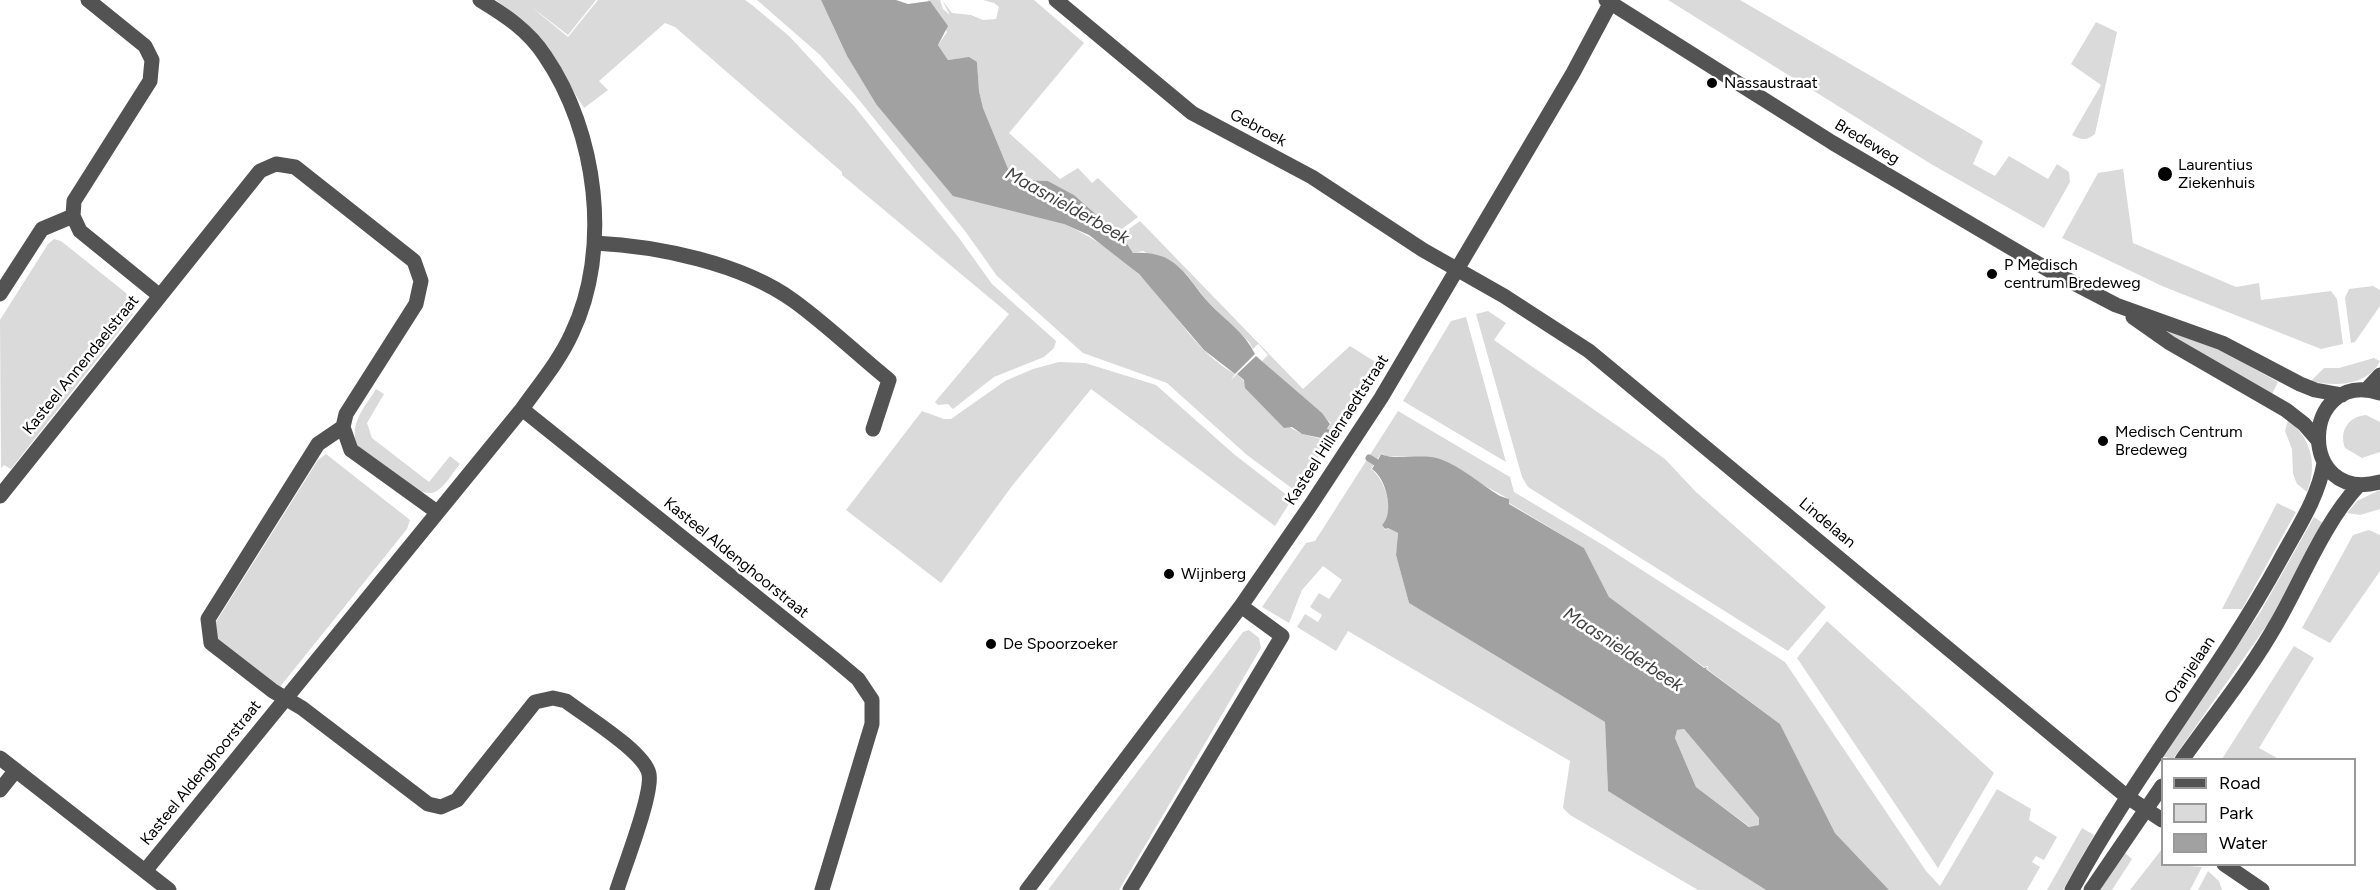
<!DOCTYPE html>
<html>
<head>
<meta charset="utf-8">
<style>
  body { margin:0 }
  #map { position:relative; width:2380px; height:890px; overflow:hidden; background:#fff; font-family:Figtree,sans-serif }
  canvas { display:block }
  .legend { position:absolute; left:2161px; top:758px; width:195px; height:108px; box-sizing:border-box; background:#fff; border:2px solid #999; margin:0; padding:8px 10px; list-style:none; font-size:18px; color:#000 }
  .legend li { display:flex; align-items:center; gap:12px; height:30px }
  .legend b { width:30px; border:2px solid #999 }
</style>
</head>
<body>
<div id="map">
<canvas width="2380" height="890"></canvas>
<ul class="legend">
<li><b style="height:8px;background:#535353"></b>Road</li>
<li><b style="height:16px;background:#dadada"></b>Park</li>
<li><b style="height:16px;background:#a1a1a1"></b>Water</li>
</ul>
</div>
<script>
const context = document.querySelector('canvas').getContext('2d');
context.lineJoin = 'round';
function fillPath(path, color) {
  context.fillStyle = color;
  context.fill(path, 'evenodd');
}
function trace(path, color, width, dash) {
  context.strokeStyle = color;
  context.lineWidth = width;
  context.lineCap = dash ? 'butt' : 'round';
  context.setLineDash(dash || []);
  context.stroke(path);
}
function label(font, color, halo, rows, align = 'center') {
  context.font = font + ' Figtree,sans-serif';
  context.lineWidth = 5;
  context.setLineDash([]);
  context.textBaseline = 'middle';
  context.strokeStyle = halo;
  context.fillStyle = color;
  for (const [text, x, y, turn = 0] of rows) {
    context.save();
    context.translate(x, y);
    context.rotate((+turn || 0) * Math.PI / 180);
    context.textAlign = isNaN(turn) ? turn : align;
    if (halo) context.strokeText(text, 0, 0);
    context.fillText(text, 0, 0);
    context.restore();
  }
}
const green = new Path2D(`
  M 496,0 L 596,0 L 568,35 L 529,5 L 568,37 L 598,0 L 745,0 L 752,5 L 789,36 L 854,106 L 959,238 L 992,284 L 1056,341 L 1054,348 L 1044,357 L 994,377 L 953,409 L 948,404 L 938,405 L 935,402 L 1009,314 L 842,175 L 842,172 L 675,27 L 665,23 L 599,81 L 608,90 L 584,108 L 544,45 L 520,20 Z
  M 757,0 L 821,0 L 847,56 L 876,104 L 1064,224 C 1095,238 1126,259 1149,285 C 1177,314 1198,354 1235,374 L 1231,380 L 1237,374 L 1291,428 L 1302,434 L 1321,439 L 1331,423 L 1262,361 L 1268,355 L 1258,344 L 1253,349 L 1249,342 L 1208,302 L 1186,274 L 1143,251 L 1133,253 L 1124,239 L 1074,195 L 1048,181 L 1017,180 L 1011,176 L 983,108 L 979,91 L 977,62 L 963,58 L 948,60 L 938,45 L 947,32 L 928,0 L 940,0 L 943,9 L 950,15 L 942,0 L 952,13 L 971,15 L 983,20 L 996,19 L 999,7 L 994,3 L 983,0 L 1034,0 L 1084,43 L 1009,133 L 1060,179 L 1078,168 L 1092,183 L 1098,178 L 1138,217 L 1118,232 L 1122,234 L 1140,221 L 1303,389 L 1350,346 L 1377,363 L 1297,492 L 1247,455 L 1167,383 L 1083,353 L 997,276 L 965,231 L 855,95 L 820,55 Z
  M 1668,0 L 1740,0 L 1983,141 L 1973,164 L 1995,176 L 2009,156 L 2048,179 L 2057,164 L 2069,172 L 2070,182 L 2044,228 L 1931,164 Z
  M 2096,22 L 2117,32 L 2095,134 C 2086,141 2082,140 2072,135 L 2101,85 L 2071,64 Z
  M 2123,169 L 2133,243 L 2236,287 L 2259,283 L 2261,300 L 2331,291 L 2337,299 L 2343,344 L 2321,349 L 2162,286 L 2062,238 L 2098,173 Z
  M 54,239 L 61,241 L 126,293 L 130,302 L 128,310 L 133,314 L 11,469 L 4,465 L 1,468 L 0,320 L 48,244 Z
  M 2373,286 L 2380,290 L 2380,306 L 2355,342 L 2351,343 L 2345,298 L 2349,289 Z
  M 1488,311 L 1506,323 L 1494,340 L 1665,459 L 1696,492 L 1826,607 L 1788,651 L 1528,487 L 1522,477 L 1476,314 Z
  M 1466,317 L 1506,462 L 1403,401 L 1451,321 Z
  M 2166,329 L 2214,346 L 2278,382 L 2272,394 L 2164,332 Z
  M 2374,358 L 2380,361 C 2368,386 2334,387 2311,381 L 2324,368 L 2339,368 Z
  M 1059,362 L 1085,363 L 1156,385 L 1235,455 L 1292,499 L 1275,526 L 1091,389 L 1012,486 L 941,583 L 846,510 L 922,411 L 944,419 L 951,419 L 1005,381 L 1033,369 Z
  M 376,389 L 384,394 L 367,423 L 372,438 L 429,482 L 450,456 L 460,464 C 453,472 445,487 435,492 C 416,500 371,459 357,445 C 349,423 365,407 376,389 Z
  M 1398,411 L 1510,477 L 1514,492 L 1603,545 L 1785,662 L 1926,871 L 1940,886 L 1997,789 L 2031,809 L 2029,820 L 2057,837 L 2044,860 L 2036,856 L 2032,862 L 2040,867 L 2027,890 L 1889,890 L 1835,833 L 1780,724 L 1707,669 L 1708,666 L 1704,667 L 1644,625 L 1609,597 L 1584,548 L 1509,503 L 1509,499 L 1434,458 L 1386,456 L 1381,453 L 1377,460 L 1381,463 L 1380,465 L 1375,463 L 1371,469 C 1385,479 1396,513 1382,525 L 1385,530 L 1388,528 L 1398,533 L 1396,555 L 1409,603 L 1605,722 L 1608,791 L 1766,890 L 1698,890 L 1570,815 L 1563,808 L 1570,761 L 1348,631 L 1336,651 L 1297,627 L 1305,614 L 1318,622 L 1322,615 L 1310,607 L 1319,593 L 1329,599 L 1342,580 L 1323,566 L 1302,590 L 1289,623 L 1262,607 L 1306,543 L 1315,541 Z
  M 2366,415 L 2380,422 L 2380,452 L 2362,458 L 2345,448 C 2339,431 2348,417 2366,415 Z
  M 2288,420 C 2311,438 2318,464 2307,492 L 2297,484 L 2293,474 L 2292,449 L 2285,431 Z
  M 326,454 L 410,520 L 407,529 L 279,688 L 217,642 L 214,633 L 216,622 L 318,460 Z
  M 2380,490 L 2380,509 L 2360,515 L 2347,513 L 2357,501 Z
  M 2277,503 L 2296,512 L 2242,609 L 2222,609 Z
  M 2314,517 L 2323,523 L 2269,622 L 2173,759 L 2161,756 L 2261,611 Z
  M 2369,530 L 2380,535 L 2380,571 L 2330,643 L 2302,628 L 2353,535 Z
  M 1827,621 L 1994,773 L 1938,868 L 1797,658 Z
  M 1249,630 L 1259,638 L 1261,648 L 1119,890 L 1048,890 L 1243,632 Z
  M 2294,646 L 2314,658 L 2259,748 L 2279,759 L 2222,759 Z
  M 1684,729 L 1759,818 L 1759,825 L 1750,827 L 1696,787 L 1675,738 L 1677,730 Z
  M 2082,828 L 2094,835 L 2063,890 L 2047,890 Z
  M 2162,849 L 2162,864 L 2202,867 L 2190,890 L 2130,890 Z
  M 2124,852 L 2132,859 L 2112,890 L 2100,890 Z
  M 2208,871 L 2219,881 L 2222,890 L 2198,890 Z`);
const water = new Path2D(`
  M 821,0 L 896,0 L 908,4 L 930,1 L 948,26 L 938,45 L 948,60 L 969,57 L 977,62 L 979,91 L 983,108 L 1011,176 L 1017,180 L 1048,181 L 1074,195 L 1124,239 L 1133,253 C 1143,252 1154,253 1164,257 C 1185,267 1194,287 1209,303 C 1225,320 1245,333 1255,354 L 1235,374 L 1204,350 L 1139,274 L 1089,235 L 1064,224 L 953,196 L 876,104 L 847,56 Z
  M 1256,356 L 1322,413 L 1330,424 L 1321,438 L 1302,434 L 1292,427 L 1284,428 L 1245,388 L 1244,380 L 1237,374 Z
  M 1381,454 C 1394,461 1423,453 1440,459 C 1461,466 1481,485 1500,496 L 1509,499 L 1509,504 L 1584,548 L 1609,597 L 1704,668 L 1707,667 L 1706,669 L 1780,724 L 1835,833 L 1889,890 L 1766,890 L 1608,791 L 1605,722 L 1409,603 L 1396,555 L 1398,533 L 1388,528 L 1385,529 L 1382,525 C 1395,513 1386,478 1372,469 L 1375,464 L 1384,466 L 1378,460 ZM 1684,729 L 1759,818 L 1759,825 L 1749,827 L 1696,787 L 1675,738 L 1677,730 Z`);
const stream = new Path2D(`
  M 1318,427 L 1329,434
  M 1369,458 L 1390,471`);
const minor = new Path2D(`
  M 88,0 L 145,46 L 152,60 L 150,81 L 74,201 L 73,216 L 80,231 L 160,296
  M 480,0 C 505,15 529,31 545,56 C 597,132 612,249 572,333 C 560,360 539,385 522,409
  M 1056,0 L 1192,113 L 1312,177 L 1423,250 L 1504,296 L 1589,351 L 2126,796 L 2162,820
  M 1606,0 L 1833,143 L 2047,269 L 2116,305 L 2222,343 L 2300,384 L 2315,390 L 2342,395
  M 595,243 C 657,246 742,263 794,301 C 827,325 857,354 889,380 L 873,429
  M 0,294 L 42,229 L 73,216
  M 2133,317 L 2170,343 L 2286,410 L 2304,424 L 2317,439
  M 2366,390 L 2380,375
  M 2380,393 C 2300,368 2296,505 2380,482
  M 343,427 L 318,444 L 208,619 L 211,643 L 273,691 L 302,708 L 428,804 L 441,807 L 457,800 L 535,702 L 553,698 L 566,701 C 584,715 645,752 649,774 C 653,794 624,867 617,890
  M 0,496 L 260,171 L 276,164 L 295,167 L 414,261 L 421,281 L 416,304 L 346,414 L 343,427 L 351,450 L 437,512
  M 0,758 L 169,890
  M 2182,760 C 2214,715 2250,671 2277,623 C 2303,578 2323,524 2359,485
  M 0,790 L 16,770
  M 2224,864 L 2262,890
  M 145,871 L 522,409 L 833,658 L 858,679 L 872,700 L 872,724 L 822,890
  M 1027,890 L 1241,606 L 1310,506 L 1381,398 L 1573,73 L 1612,0
  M 1130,890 L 1282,636 L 1241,606
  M 2072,890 C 2134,775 2217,675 2279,562 C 2296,530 2318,499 2324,463
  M 2091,890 L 2162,786`);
const markers = [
  [1712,83,6,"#000"],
  [2165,174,8,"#000"],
  [1992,274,6,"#000"],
  [2103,441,6,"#000"],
  [1169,574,6,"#000"],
  [991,644,6,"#000"]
];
const poiNames = [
  ["Nassaustraat",1724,83],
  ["Laurentius",2178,165],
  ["Ziekenhuis",2178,183],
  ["P Medisch",2004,265],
  ["centrum Bredeweg",2004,283],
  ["Medisch Centrum",2115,432],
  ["Bredeweg",2115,450],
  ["Wijnberg",1181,574],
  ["De Spoorzoeker",1003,644]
];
const streetNames = [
  ["Gebroek",1258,128,28],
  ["Bredeweg",1867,142,31],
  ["Kasteel Annendaelstraat",81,365,-51],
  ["Kasteel Hillenraedtstraat",1337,430,-57],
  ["Lindelaan",1827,523,40],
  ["Kasteel Aldenghoorstraat",736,558,39],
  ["Oranjelaan",2190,670,-56],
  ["Kasteel Aldenghoorstraat",201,773,-51]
];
const waterNames = [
  ["Maasnielderbeek",1067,206,29],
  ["Maasnielderbeek",1623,650,33]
];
fillPath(green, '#dadada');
fillPath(water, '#a1a1a1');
trace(stream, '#a1a1a1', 7);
trace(minor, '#535353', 15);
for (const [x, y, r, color] of markers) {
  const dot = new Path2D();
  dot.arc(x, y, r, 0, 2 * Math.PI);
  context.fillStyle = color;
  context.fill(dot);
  trace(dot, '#fff', 2);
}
label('16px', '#000', '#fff', poiNames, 'left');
label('16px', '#000', '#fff', streetNames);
label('italic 18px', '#424242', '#fff', waterNames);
</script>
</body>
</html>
